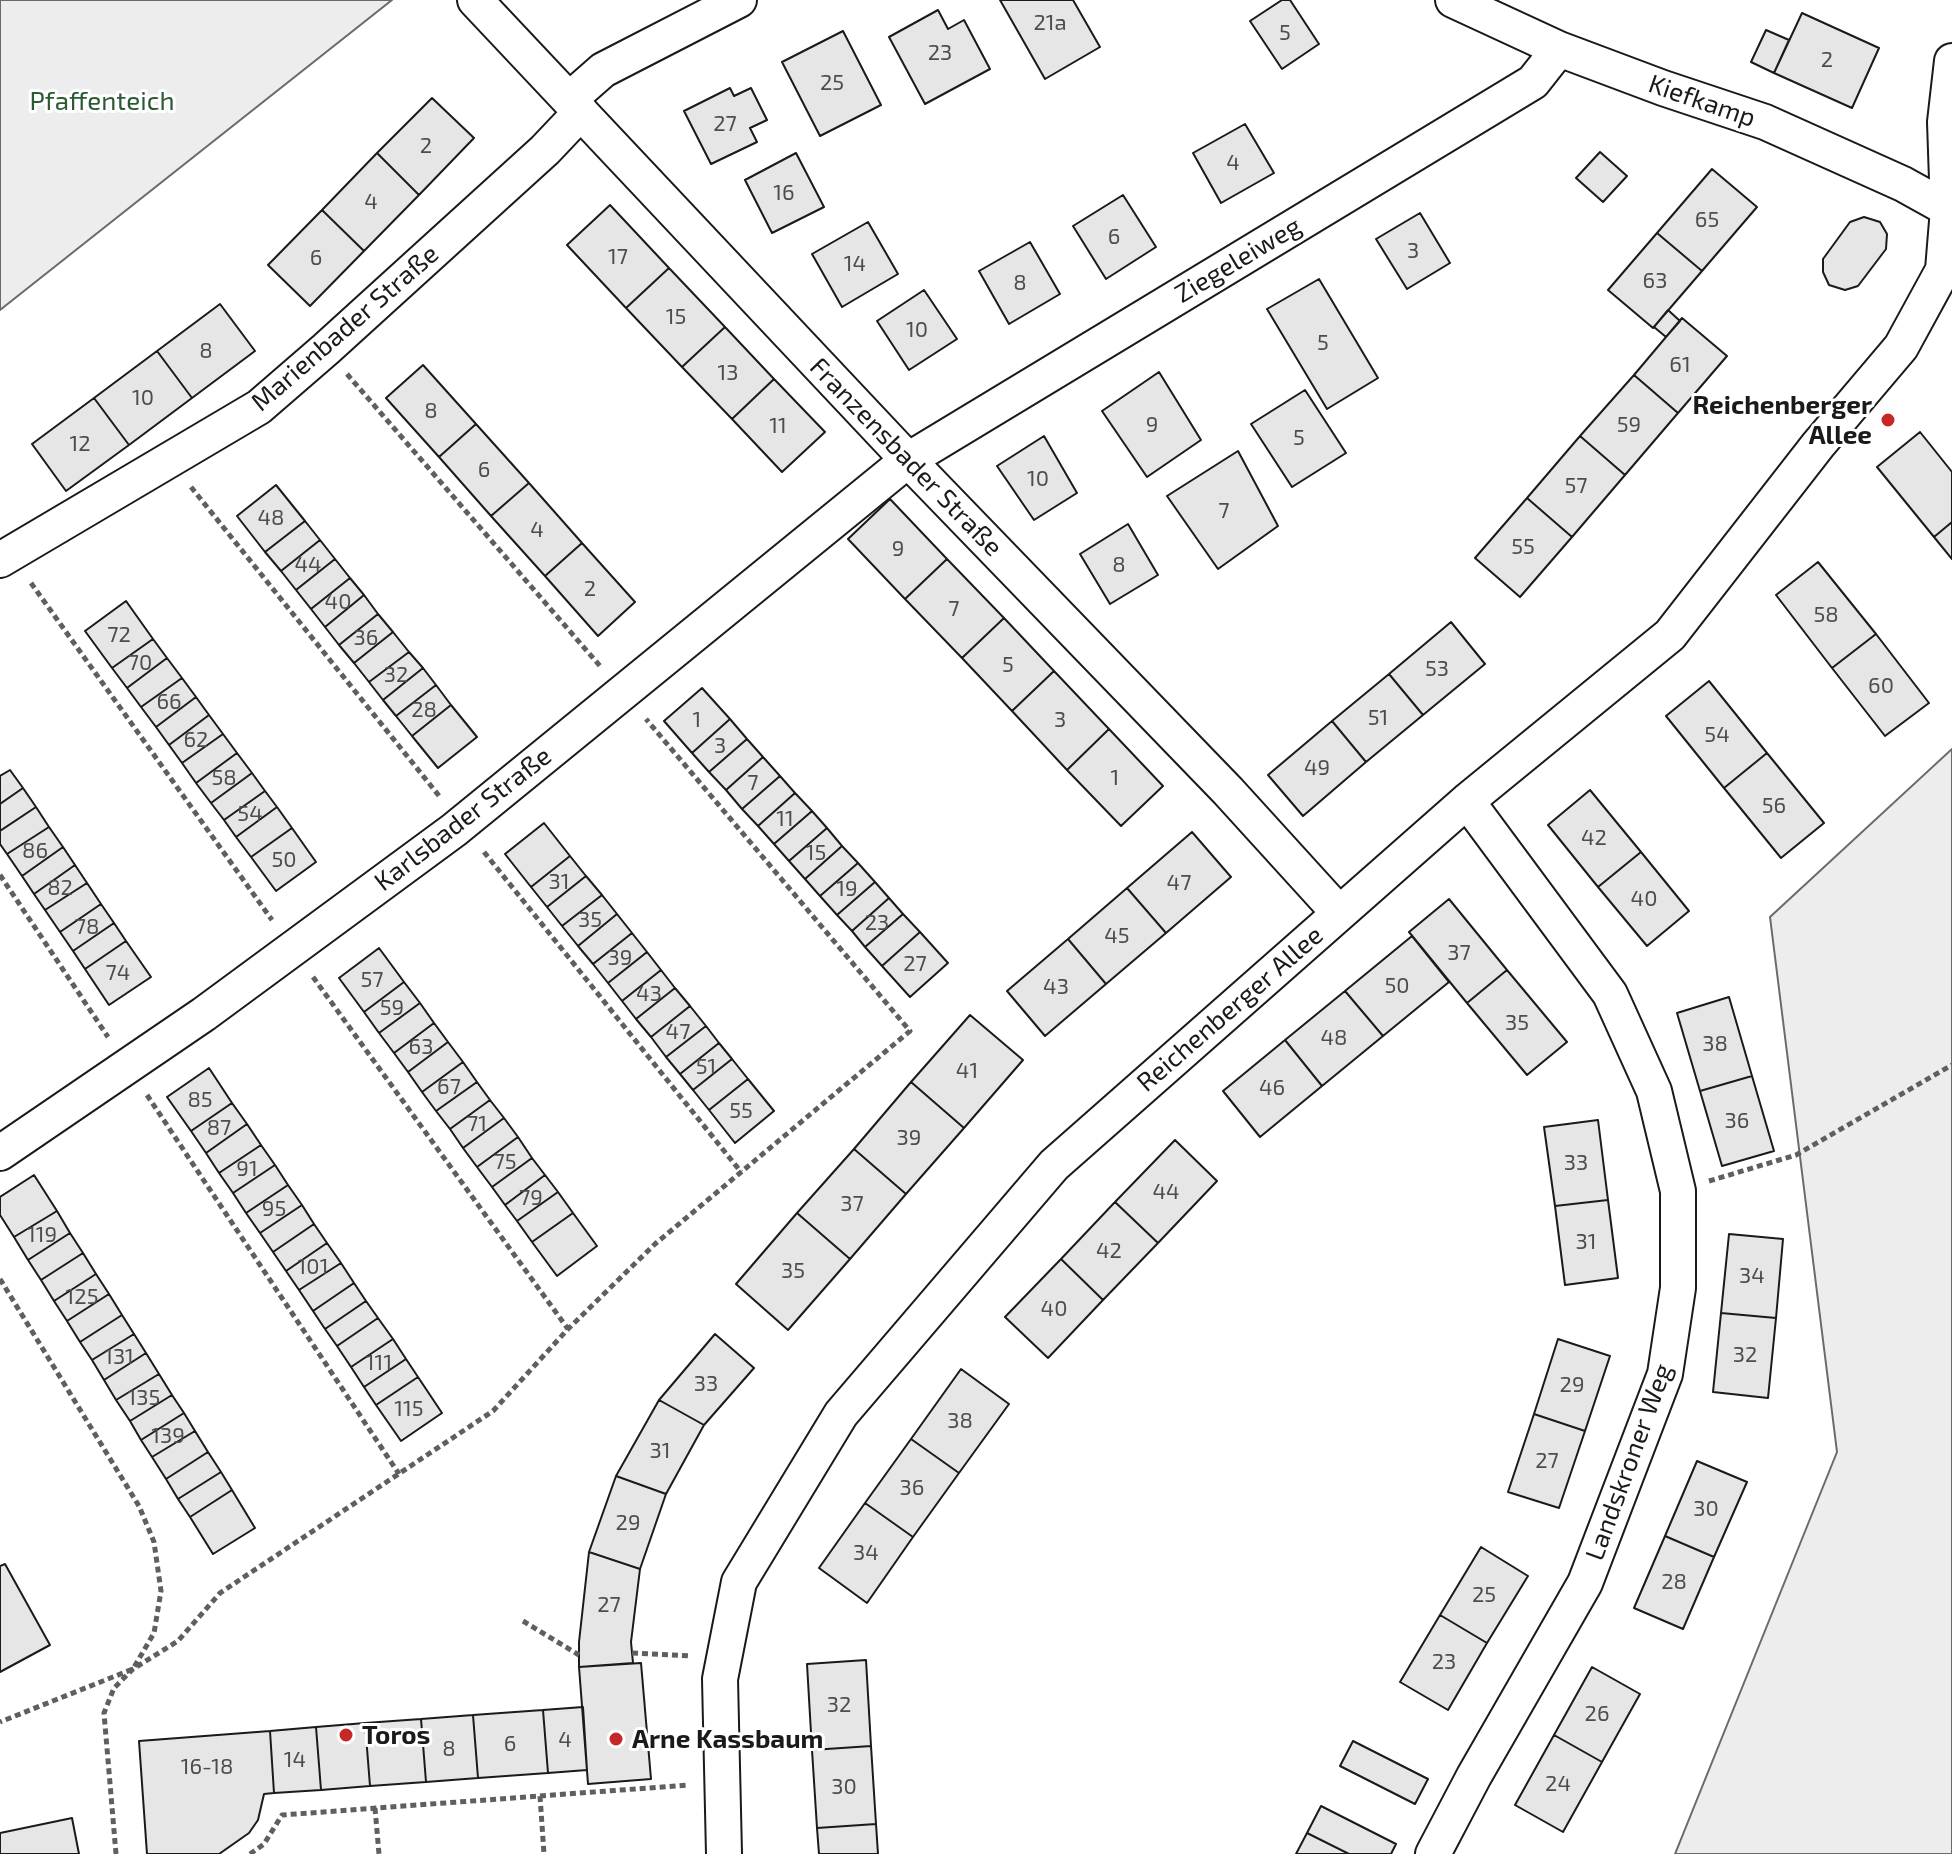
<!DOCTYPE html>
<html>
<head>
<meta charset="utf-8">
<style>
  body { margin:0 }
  canvas { display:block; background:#fff }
</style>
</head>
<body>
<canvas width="1952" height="1854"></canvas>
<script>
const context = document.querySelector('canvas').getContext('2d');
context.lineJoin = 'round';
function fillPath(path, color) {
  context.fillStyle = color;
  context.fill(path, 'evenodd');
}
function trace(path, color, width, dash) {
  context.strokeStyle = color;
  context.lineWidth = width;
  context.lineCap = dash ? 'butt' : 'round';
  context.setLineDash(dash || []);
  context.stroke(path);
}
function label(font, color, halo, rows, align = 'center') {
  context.font = font + ' "Exo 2",sans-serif';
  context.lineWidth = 6;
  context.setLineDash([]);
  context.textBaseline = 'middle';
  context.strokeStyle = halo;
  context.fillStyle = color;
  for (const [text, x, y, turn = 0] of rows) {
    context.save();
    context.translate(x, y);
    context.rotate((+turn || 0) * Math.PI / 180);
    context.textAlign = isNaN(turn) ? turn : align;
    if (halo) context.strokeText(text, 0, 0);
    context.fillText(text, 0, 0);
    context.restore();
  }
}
const green = new Path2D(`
  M 0,0 L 392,0 L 0,310 Z
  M 1952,749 L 1952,1854 L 1675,1854 L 1837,1452 L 1770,917 Z`);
const building = new Path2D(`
  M 1000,0 L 1073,0 L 1100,47 L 1045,79 Z
  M 1282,0 L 1290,0 L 1319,44 L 1282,69 L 1250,21 Z
  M 938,10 L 948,29 L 964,20 L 990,69 L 925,104 L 889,37 Z
  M 1802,13 L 1879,48 L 1852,108 L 1774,73 Z
  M 1766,30 L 1789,40 L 1774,73 L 1751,62 Z
  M 843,31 L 881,105 L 820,136 L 782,62 Z
  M 730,88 L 734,96 L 751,88 L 767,120 L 750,128 L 757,142 L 711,164 L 684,111 Z
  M 432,98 L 474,138 L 419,195 L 377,153 Z
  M 1245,124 L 1274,173 L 1221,203 L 1193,153 Z
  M 1600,152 L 1627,176 L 1603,202 L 1576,178 Z
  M 377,153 L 419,195 L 364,251 L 322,210 Z
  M 796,153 L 824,207 L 772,233 L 745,180 Z
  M 1712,169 L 1757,207 L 1702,271 L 1657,233 Z
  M 1123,195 L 1156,247 L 1106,279 L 1073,226 Z
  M 610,205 L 669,268 L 626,308 L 567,245 Z
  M 322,210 L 364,251 L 310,306 L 268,265 Z
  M 1420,213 L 1450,263 L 1407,289 L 1376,239 Z
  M 1864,217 L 1880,222 L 1887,234 L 1886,249 L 1858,286 L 1845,290 L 1829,285 L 1823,272 L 1823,259 L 1850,222 Z
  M 868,222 L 898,274 L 842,307 L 812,254 Z
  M 1657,233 L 1702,271 L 1653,328 L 1608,290 Z
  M 1030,242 L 1060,294 L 1009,324 L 979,271 Z
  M 669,268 L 725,327 L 682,367 L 626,308 Z
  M 1319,279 L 1378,378 L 1327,409 L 1267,309 Z
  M 924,290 L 957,339 L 909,370 L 877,321 Z
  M 220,304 L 255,351 L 192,398 L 157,351 Z
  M 1668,310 L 1680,321 L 1666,337 L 1654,327 Z
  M 1682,318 L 1727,356 L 1678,413 L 1634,375 Z
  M 725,327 L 774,379 L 732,419 L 682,367 Z
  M 157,351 L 192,398 L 129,445 L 94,398 Z
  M 423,365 L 476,424 L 439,457 L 386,398 Z
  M 1159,372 L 1201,440 L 1147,477 L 1102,411 Z
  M 1634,375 L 1678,413 L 1625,475 L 1580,436 Z
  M 774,379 L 825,432 L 782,472 L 732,419 Z
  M 1305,390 L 1346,453 L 1292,487 L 1251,424 Z
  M 94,398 L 129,445 L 66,491 L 32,444 Z
  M 476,424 L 529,483 L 491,516 L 439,457 Z
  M 1920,432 L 1952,472 L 1952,522 L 1934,537 L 1877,467 Z
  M 1044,436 L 1077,493 L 1034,520 L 997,466 Z
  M 1580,436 L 1625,475 L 1572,537 L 1527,498 Z
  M 1238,451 L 1278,526 L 1218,569 L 1167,496 Z
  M 529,483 L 582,543 L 545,576 L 491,516 Z
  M 276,485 L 305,521 L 265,552 L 237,516 Z
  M 1527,498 L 1572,537 L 1520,597 L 1475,558 Z
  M 890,499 L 947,559 L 905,599 L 848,539 Z
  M 305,521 L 320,540 L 281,571 L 265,552 Z
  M 1952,522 L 1952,559 L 1934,537 Z
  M 1128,524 L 1158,575 L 1110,604 L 1080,554 Z
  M 320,540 L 335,559 L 296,590 L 281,571 Z
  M 582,543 L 635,602 L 598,636 L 545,576 Z
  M 335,559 L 350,578 L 311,609 L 296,590 Z
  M 947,559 L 1004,618 L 962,658 L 905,599 Z
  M 1818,562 L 1876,634 L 1832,668 L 1776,595 Z
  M 350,578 L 364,595 L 325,627 L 311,609 Z
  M 364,595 L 378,614 L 339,645 L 325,627 Z
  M 126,601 L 153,639 L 112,668 L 85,631 Z
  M 378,614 L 393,632 L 354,663 L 339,645 Z
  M 1004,618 L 1054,671 L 1012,711 L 962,658 Z
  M 1451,622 L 1485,664 L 1423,715 L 1389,674 Z
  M 393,632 L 409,652 L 369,682 L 354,663 Z
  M 1876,634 L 1929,703 L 1885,736 L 1832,668 Z
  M 153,639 L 167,658 L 127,688 L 112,668 Z
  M 409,652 L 423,668 L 383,700 L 369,682 Z
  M 167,658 L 182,678 L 141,707 L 127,688 Z
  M 423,668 L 436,685 L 396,716 L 383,700 Z
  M 1054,671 L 1109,729 L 1067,770 L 1012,711 Z
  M 1389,674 L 1423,715 L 1366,762 L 1332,721 Z
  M 182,678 L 196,697 L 156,727 L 141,707 Z
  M 1709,681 L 1767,753 L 1724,788 L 1666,716 Z
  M 436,685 L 451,705 L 412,736 L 396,716 Z
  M 702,688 L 730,719 L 692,753 L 664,721 Z
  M 196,697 L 209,715 L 169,745 L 156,727 Z
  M 451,705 L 477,737 L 438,768 L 412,736 Z
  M 209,715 L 223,734 L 182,763 L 169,745 Z
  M 730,719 L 747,739 L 709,772 L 692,753 Z
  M 1332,721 L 1366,762 L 1303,816 L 1268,775 Z
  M 1109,729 L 1163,786 L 1121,826 L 1067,770 Z
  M 223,734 L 237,753 L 196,783 L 182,763 Z
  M 747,739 L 763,757 L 726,790 L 709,772 Z
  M 237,753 L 252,773 L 211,803 L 196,783 Z
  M 1767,753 L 1824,823 L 1781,858 L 1724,788 Z
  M 763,757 L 780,776 L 742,809 L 726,790 Z
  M 10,770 L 23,788 L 0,804 L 0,776 Z
  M 252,773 L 265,791 L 224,820 L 211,803 Z
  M 780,776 L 795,793 L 758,826 L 742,809 Z
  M 23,788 L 36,807 L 0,831 L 0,804 Z
  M 1590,790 L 1641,852 L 1598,887 L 1548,825 Z
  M 265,791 L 277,807 L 236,837 L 224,820 Z
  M 795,793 L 812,811 L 774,844 L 758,826 Z
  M 36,807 L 49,827 L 7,854 L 0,844 L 0,831 Z
  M 277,807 L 292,828 L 251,857 L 236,837 Z
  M 812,811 L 827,828 L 789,861 L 774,844 Z
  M 544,823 L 570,856 L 531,887 L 505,854 Z
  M 49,827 L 63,847 L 22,876 L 7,854 Z
  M 292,828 L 316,862 L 276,891 L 251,857 Z
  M 827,828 L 842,846 L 805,879 L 789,861 Z
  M 1192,832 L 1231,877 L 1166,933 L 1127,888 Z
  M 842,846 L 858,863 L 820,896 L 805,879 Z
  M 63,847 L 75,865 L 34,894 L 22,876 Z
  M 1641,852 L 1689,911 L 1647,946 L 1598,887 Z
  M 570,856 L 586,876 L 547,907 L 531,887 Z
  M 858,863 L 875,882 L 837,915 L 820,896 Z
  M 75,865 L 87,883 L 45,910 L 34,894 Z
  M 586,876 L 602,895 L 562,926 L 547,907 Z
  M 875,882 L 889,898 L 852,931 L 837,915 Z
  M 87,883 L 101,904 L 60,932 L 45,910 Z
  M 1127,888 L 1166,933 L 1106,984 L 1068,939 Z
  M 602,895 L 617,914 L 578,946 L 562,926 Z
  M 889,898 L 903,914 L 865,947 L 852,931 Z
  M 1449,899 L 1507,970 L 1467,1003 L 1409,932 Z
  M 101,904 L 114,923 L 73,951 L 60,932 Z
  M 617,914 L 632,933 L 593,964 L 578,946 Z
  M 903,914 L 920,932 L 882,966 L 865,947 Z
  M 114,923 L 126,941 L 85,969 L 73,951 Z
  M 920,932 L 948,963 L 910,997 L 882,966 Z
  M 632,933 L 647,952 L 608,983 L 593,964 Z
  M 1412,936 L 1449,982 L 1383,1036 L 1345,991 Z
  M 1068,939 L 1106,984 L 1045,1036 L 1007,991 Z
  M 126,941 L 151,977 L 109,1005 L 85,969 Z
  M 379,948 L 404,982 L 364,1012 L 339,978 Z
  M 647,952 L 661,970 L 622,1001 L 608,983 Z
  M 661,970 L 675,988 L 636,1019 L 622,1001 Z
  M 1507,970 L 1567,1042 L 1527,1075 L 1467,1003 Z
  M 404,982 L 420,1003 L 379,1033 L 364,1012 Z
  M 675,988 L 690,1006 L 651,1037 L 636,1019 Z
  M 1345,991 L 1383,1036 L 1322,1086 L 1285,1040 Z
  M 1729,997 L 1752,1076 L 1700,1091 L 1677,1013 Z
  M 420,1003 L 434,1023 L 394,1053 L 379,1033 Z
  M 690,1006 L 706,1026 L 666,1057 L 651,1037 Z
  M 970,1015 L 1023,1060 L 964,1128 L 911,1082 Z
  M 434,1023 L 448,1042 L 408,1072 L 394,1053 Z
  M 706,1026 L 719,1043 L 680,1074 L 666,1057 Z
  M 1285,1040 L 1322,1086 L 1260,1137 L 1223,1091 Z
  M 448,1042 L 463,1062 L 422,1092 L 408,1072 Z
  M 719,1043 L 732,1059 L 693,1090 L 680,1074 Z
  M 732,1059 L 748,1079 L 709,1110 L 693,1090 Z
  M 463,1062 L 477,1082 L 436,1111 L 422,1092 Z
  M 209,1068 L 232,1103 L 191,1131 L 167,1097 Z
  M 1752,1076 L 1774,1151 L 1722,1166 L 1700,1091 Z
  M 748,1079 L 774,1111 L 735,1143 L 709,1110 Z
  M 477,1082 L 490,1100 L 450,1129 L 436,1111 Z
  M 911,1082 L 964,1128 L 906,1194 L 854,1149 Z
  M 490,1100 L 504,1118 L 463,1148 L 450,1129 Z
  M 232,1103 L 247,1124 L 206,1153 L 191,1131 Z
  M 504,1118 L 518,1137 L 477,1167 L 463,1148 Z
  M 1598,1120 L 1608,1200 L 1555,1206 L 1544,1127 Z
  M 247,1124 L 261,1145 L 219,1173 L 206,1153 Z
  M 518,1137 L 532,1158 L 492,1187 L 477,1167 Z
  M 1175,1140 L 1217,1181 L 1158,1243 L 1115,1202 Z
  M 261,1145 L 275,1165 L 233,1193 L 219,1173 Z
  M 854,1149 L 906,1194 L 850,1259 L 797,1213 Z
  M 532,1158 L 545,1175 L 505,1205 L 492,1187 Z
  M 275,1165 L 288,1185 L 246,1213 L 233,1193 Z
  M 34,1175 L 57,1211 L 14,1237 L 0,1215 L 0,1197 Z
  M 545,1175 L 558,1192 L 517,1221 L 505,1205 Z
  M 288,1185 L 302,1205 L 260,1233 L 246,1213 Z
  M 558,1192 L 573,1213 L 532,1242 L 517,1221 Z
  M 1608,1200 L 1618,1278 L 1565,1285 L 1555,1206 Z
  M 1115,1202 L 1158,1243 L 1103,1300 L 1061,1259 Z
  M 302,1205 L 314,1224 L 273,1252 L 260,1233 Z
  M 57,1211 L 70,1233 L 28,1260 L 14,1237 Z
  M 573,1213 L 597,1246 L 557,1276 L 532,1242 Z
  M 797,1213 L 850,1259 L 788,1330 L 736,1284 Z
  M 314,1224 L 327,1243 L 286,1271 L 273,1252 Z
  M 70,1233 L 83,1253 L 41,1280 L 28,1260 Z
  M 1729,1234 L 1783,1239 L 1776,1318 L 1721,1313 Z
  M 327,1243 L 341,1263 L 299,1290 L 286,1271 Z
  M 83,1253 L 96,1274 L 54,1301 L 41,1280 Z
  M 1061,1259 L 1103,1300 L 1048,1358 L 1005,1317 Z
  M 341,1263 L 354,1283 L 313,1311 L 299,1290 Z
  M 96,1274 L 109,1294 L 67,1321 L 54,1301 Z
  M 354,1283 L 366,1301 L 325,1329 L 313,1311 Z
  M 109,1294 L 122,1315 L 80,1342 L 67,1321 Z
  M 366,1301 L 378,1318 L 337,1346 L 325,1329 Z
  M 1721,1313 L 1776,1318 L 1768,1398 L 1713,1392 Z
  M 122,1315 L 134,1334 L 92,1360 L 80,1342 Z
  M 378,1318 L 393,1339 L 351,1367 L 337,1346 Z
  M 134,1334 L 146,1353 L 104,1380 L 92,1360 Z
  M 715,1334 L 754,1368 L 704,1425 L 659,1400 Z
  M 393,1339 L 406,1359 L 364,1387 L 351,1367 Z
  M 1558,1339 L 1610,1356 L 1585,1431 L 1534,1414 Z
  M 146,1353 L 159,1374 L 116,1400 L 104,1380 Z
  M 406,1359 L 418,1377 L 376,1405 L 364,1387 Z
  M 961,1369 L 1009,1404 L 959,1473 L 911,1439 Z
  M 159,1374 L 172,1395 L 130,1421 L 116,1400 Z
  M 418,1377 L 442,1413 L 401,1441 L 376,1405 Z
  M 172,1395 L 184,1413 L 141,1440 L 130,1421 Z
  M 659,1400 L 704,1425 L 666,1494 L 616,1476 Z
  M 184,1413 L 195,1431 L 152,1457 L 141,1440 Z
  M 1534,1414 L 1585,1431 L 1559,1508 L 1508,1492 Z
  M 195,1431 L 208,1452 L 166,1479 L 152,1457 Z
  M 911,1439 L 959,1473 L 913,1537 L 865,1503 Z
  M 208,1452 L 221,1472 L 178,1499 L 166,1479 Z
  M 1697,1461 L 1747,1482 L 1714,1557 L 1665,1536 Z
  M 221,1472 L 232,1490 L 190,1517 L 178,1499 Z
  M 616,1476 L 666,1494 L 640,1569 L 589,1552 Z
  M 232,1490 L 255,1528 L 213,1554 L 190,1517 Z
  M 865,1503 L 913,1537 L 867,1603 L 819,1568 Z
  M 1665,1536 L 1714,1557 L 1683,1629 L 1634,1608 Z
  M 1481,1547 L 1528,1576 L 1487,1643 L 1440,1615 Z
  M 589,1552 L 640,1569 L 631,1642 L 633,1663 L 579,1667 L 579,1642 Z
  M 5,1564 L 50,1645 L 0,1672 L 0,1566 Z
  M 1440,1615 L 1487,1643 L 1448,1710 L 1400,1682 Z
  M 866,1660 L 871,1746 L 812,1750 L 807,1664 Z
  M 641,1663 L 651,1779 L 588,1784 L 579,1667 Z
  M 1592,1667 L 1640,1694 L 1602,1762 L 1554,1735 Z
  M 583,1707 L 587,1770 L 548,1773 L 543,1710 Z
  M 543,1710 L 548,1773 L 478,1778 L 473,1715 Z
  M 473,1715 L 478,1778 L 426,1782 L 421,1719 Z
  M 421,1719 L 426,1782 L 370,1786 L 365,1723 Z
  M 365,1723 L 370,1786 L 321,1790 L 316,1727 Z
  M 316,1727 L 321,1790 L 274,1793 L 270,1731 Z
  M 270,1731 L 274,1793 L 264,1794 L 258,1820 L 249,1833 L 219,1854 L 147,1854 L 139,1741 Z
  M 1554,1735 L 1602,1762 L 1563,1832 L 1515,1805 Z
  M 1353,1741 L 1428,1779 L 1415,1804 L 1340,1766 Z
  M 871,1746 L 876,1824 L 817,1828 L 812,1750 Z
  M 1321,1806 L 1396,1844 L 1391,1854 L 1349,1854 L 1307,1833 Z
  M 72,1818 L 79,1854 L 0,1854 L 0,1833 Z
  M 876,1824 L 878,1854 L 819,1854 L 817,1828 Z
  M 1307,1833 L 1349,1854 L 1296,1854 Z`);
const path = new Path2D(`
  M 347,374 L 600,666
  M 191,487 L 440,797
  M 31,583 L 272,920
  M 484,852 L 741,1172
  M 0,875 L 108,1037
  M 313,977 L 568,1329
  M 147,1095 L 399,1474
  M 1709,1181 L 1796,1155 L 1952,1065
  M 0,1279 L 139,1506 L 154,1542 L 161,1591 L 154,1633 L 133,1669 L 0,1722
  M 523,1621 L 579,1655
  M 632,1653 L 691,1656
  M 540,1796 L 544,1854
  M 375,1808 L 379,1854
  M 116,1854 L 104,1713 L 114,1688 L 133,1669 L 178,1641 L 220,1593 L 493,1411 L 568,1329 L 655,1244 L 910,1031 L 646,719
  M 250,1854 L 264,1844 L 282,1815 L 689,1785`);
const street = new Path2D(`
  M 475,0 L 908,460 L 1228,791 L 1339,913
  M 1453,0 L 1559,49 L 1663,88 L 1765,122 L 1903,184 L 1948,209
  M 570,99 L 603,70 L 739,0
  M 0,560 L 259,407 L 326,349 L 545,150 L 581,112
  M 0,1153 L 204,1014 L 454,830 L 908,460 L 1533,82 L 1559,49
  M 724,1854 L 720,1679 L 739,1582 L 841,1414 L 1054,1165 L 1467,801 L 1670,635 L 1818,445 L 1901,347 L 1943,270 L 1948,209 L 1945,122 L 1952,61
  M 1433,1854 L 1474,1776 L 1585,1583 L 1665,1374 L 1678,1288 L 1678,1191 L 1654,1091 L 1610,994 L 1467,801`);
const markers = [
  [1888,420,8,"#c62828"],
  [346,1735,8,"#c62828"],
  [616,1739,8,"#c62828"]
];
const numberNames = [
  ["21a",1050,23],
  ["5",1285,33],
  ["23",940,53],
  ["2",1827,60],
  ["25",832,83],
  ["27",725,124],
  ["2",426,146],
  ["4",1233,163],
  ["16",784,193],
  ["4",371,202],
  ["65",1707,220],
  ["6",1114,237],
  ["3",1413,251],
  ["17",618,257],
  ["6",316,258],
  ["14",855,264],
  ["63",1655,281],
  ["8",1020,283],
  ["15",676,317],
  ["10",917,330],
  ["5",1323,343],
  ["8",206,351],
  ["61",1680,365],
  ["13",728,373],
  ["10",143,398],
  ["8",431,411],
  ["9",1152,425],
  ["59",1629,425],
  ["11",778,426],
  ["5",1299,438],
  ["12",80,444],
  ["6",484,470],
  ["10",1038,479],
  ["57",1576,486],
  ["7",1224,511],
  ["48",271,518],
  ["4",537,530],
  ["55",1523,547],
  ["9",898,549],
  ["44",308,565],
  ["8",1119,565],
  ["2",590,589],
  ["40",338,602],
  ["7",954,609],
  ["58",1826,615],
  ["72",119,635],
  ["36",366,638],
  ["70",140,663],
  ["5",1008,665],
  ["53",1437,669],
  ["32",396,675],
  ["60",1881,686],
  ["66",169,702],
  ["28",424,710],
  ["51",1378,718],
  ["1",697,720],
  ["3",1060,720],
  ["54",1717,735],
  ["62",196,740],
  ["3",720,746],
  ["49",1317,768],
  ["58",224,778],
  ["1",1115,778],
  ["7",753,783],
  ["56",1774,806],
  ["54",250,814],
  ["11",785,819],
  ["42",1594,838],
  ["86",35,851],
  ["15",816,853],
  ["50",284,860],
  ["31",559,882],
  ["47",1179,883],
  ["82",60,888],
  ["19",847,889],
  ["40",1644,899],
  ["35",590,920],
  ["23",877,923],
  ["78",87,927],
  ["45",1117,936],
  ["37",1459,953],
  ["39",620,958],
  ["27",915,964],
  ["74",118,973],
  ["57",372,980],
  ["50",1397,986],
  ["43",1056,987],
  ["43",649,994],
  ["59",392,1008],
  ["35",1517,1023],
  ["47",678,1032],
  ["48",1334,1038],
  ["38",1715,1044],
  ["63",421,1047],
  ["51",706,1067],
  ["41",967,1071],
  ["67",449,1087],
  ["46",1272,1088],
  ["85",200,1100],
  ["55",741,1111],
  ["36",1737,1121],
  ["71",477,1124],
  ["87",219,1128],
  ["39",909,1138],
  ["75",505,1162],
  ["33",1576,1163],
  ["91",247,1169],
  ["44",1166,1192],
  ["79",531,1198],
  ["37",852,1204],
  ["95",274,1209],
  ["119",42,1235],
  ["31",1586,1242],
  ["42",1109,1251],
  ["101",313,1267],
  ["35",793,1271],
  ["34",1752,1276],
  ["125",82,1297],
  ["40",1054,1309],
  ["32",1745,1355],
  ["131",119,1357],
  ["111",379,1363],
  ["33",706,1384],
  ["29",1572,1385],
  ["135",144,1398],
  ["115",409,1409],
  ["38",960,1421],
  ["139",168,1436],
  ["31",660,1451],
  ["27",1547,1461],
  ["36",912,1488],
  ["30",1706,1509],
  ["29",628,1523],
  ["34",866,1553],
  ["28",1674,1582],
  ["25",1484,1595],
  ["27",609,1605],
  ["23",1444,1662],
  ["32",839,1705],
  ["26",1597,1714],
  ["4",565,1740],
  ["6",510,1744],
  ["8",449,1749],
  ["14",295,1760],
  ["16-18",207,1767],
  ["24",1558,1784],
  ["30",844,1787]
];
const parkNames = [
  ["Pfaffenteich",102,101]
];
const streetNames = [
  ["Kiefkamp",1702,101,19],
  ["Ziegeleiweg",1238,260,-31],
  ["Marienbader Straße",345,328,-41],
  ["Franzensbader Straße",906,457,46],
  ["Karlsbader Straße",463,819,-38],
  ["Reichenberger Allee",1230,1009,-41],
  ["Landskroner Weg",1629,1462,-70]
];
const poiNames = [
  ["Reichenberger",1872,405,"right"],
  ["Allee",1872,435,"right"],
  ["Toros",362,1735],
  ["Arne Kassbaum",632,1739]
];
fillPath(green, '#ededed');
trace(green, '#6a6a6a', 2);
fillPath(building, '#e6e6e6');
trace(building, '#1a1a1a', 2);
trace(street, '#1a1a1a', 38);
trace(path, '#5f5f5f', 5, [6, 4]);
trace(street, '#fff', 34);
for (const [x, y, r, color] of markers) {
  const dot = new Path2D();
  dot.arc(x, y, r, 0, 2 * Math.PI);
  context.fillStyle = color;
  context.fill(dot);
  trace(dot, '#fff', 3);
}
label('22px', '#4d4d4d', null, numberNames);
label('26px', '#2b5a34', '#fff', parkNames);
label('26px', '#1a1a1a', '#fff', streetNames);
label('bold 26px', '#1a1a1a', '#fff', poiNames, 'left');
</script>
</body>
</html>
